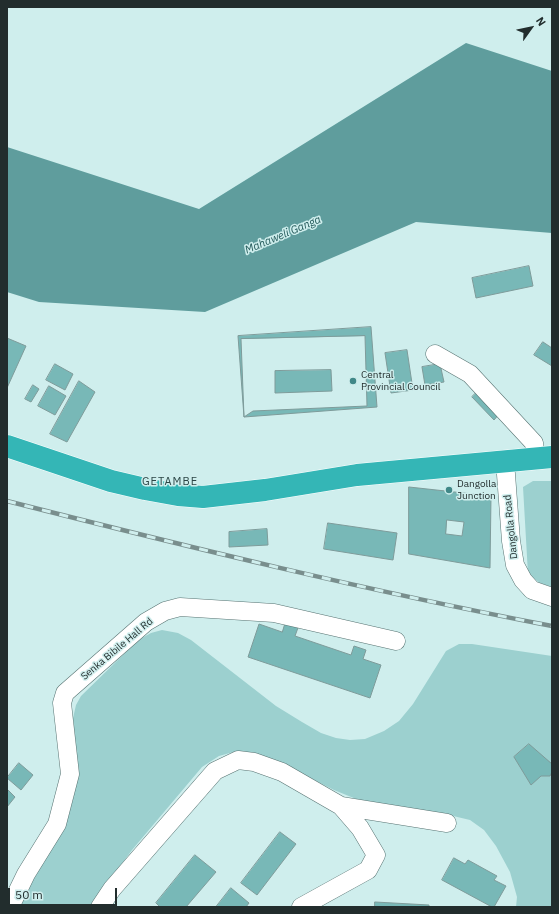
<!DOCTYPE html>
<html>
<head>
<meta charset="utf-8">
<style>
  body { margin:0 }
  #map { position:relative; width:559px; height:914px; overflow:hidden; background:#cfeeed; font-family:"IBM Plex Sans",sans-serif }
  canvas { display:block }
  .frame { position:absolute; inset:0; border:8px solid #222d2d; pointer-events:none }
  .north { position:absolute; left:511px; top:8px; width:40px; height:40px; -webkit-text-stroke:3px #cfeeed; paint-order:stroke; rotate:57deg; font-size:11px; font-weight:700; line-height:16px; text-align:center; color:#222d2d }
  .north::after { content:''; display:block; margin:auto; width:14px; height:18px; background:#222d2d; clip-path:polygon(50% 0,100% 100%,50% 72%,0 100%) }
  .scale { position:absolute; left:8px; top:888px; width:109px; height:18px; box-sizing:border-box; border:2px solid #222d2d; border-top:0; padding-left:5px; font-size:12px; line-height:14px; white-space:nowrap; color:#222d2d; -webkit-text-stroke:3px #cfeeed; paint-order:stroke }
</style>
</head>
<body>
<div id="map">
<canvas width="559" height="914"></canvas>
<div class="frame"></div>
<div class="north">N</div>
<div class="scale">50 m</div>
</div>
<script>
const context = document.querySelector('canvas').getContext('2d');
context.lineJoin = 'round';
function fillPath(path, color) {
  context.fillStyle = color;
  context.fill(path, 'evenodd');
}
function trace(path, color, width, dash) {
  context.strokeStyle = color;
  context.lineWidth = width;
  context.lineCap = dash ? 'butt' : 'round';
  context.setLineDash(dash || []);
  context.stroke(path);
}
function label(font, color, halo, rows, align = 'center') {
  context.font = font + ' "IBM Plex Sans",sans-serif';
  context.lineWidth = 3;
  context.setLineDash([]);
  context.textBaseline = 'middle';
  context.strokeStyle = halo;
  context.fillStyle = color;
  for (const [text, x, y, turn = 0] of rows) {
    context.save();
    context.translate(x, y);
    context.rotate((+turn || 0) * Math.PI / 180);
    context.textAlign = isNaN(turn) ? turn : align;
    if (halo) context.strokeText(text, 0, 0);
    context.fillText(text, 0, 0);
    context.restore();
  }
}
const green = new Path2D(`
  M 533,481 L 552,481 L 552,587 L 540,583 L 528,574 L 523,487 Z
  M 162,630 L 178,633 L 191,640 L 276,706 L 302,722 L 321,733 L 336,738 L 350,740 L 365,739 L 384,731 L 399,721 L 413,704 L 446,651 L 459,644 L 472,644 L 552,656 L 552,907 L 516,907 L 517,897 L 510,872 L 496,846 L 484,830 L 470,820 L 449,815 L 361,801 L 334,790 L 278,762 L 256,753 L 237,751 L 219,756 L 202,767 L 132,850 L 90,907 L 17,907 L 54,845 L 67,819 L 73,799 L 77,782 L 77,766 L 73,718 L 76,705 L 81,696 L 124,654 L 140,639 L 151,633 Z`);
const water = new Path2D(`
  M 466,43 L 552,71 L 552,233 L 416,222 L 205,312 L 39,302 L 7,292 L 7,147 L 199,209 Z`);
const building = new Path2D(`
  M 529,266 L 533,286 L 476,298 L 472,278 Z
  M 371,327 L 377,407 L 244,417 L 238,336 ZM 331,370 L 332,391 L 275,393 L 275,371 Z
  M 365,336 L 367,406 L 253,411 L 244,417 L 241,339 Z
  M 7,338 L 26,346 L 7,388 Z
  M 543,342 L 552,348 L 552,366 L 534,355 Z
  M 407,350 L 413,390 L 391,393 L 385,353 Z
  M 55,364 L 73,374 L 65,390 L 46,380 Z
  M 440,364 L 444,382 L 425,385 L 422,367 Z
  M 79,381 L 95,392 L 67,442 L 50,434 Z
  M 33,385 L 39,389 L 31,402 L 25,399 Z
  M 49,386 L 66,396 L 55,415 L 38,406 Z
  M 478,391 L 500,413 L 494,420 L 472,397 Z
  M 409,487 L 491,496 L 490,568 L 409,554 ZM 447,520 L 464,522 L 462,536 L 446,534 Z
  M 328,523 L 397,533 L 393,560 L 324,549 Z
  M 267,529 L 268,545 L 229,547 L 229,532 Z
  M 286,621 L 299,625 L 295,636 L 351,655 L 354,646 L 366,650 L 363,659 L 381,665 L 370,698 L 248,657 L 259,624 L 282,632 Z
  M 529,744 L 552,764 L 552,772 L 550,776 L 541,776 L 531,785 L 514,757 Z
  M 19,763 L 33,775 L 21,790 L 7,778 Z
  M 7,789 L 15,797 L 7,807 Z
  M 280,832 L 296,844 L 257,895 L 241,883 Z
  M 195,855 L 216,872 L 186,907 L 160,907 L 156,903 Z
  M 454,858 L 465,864 L 468,860 L 497,876 L 494,880 L 506,886 L 494,907 L 492,907 L 442,880 Z
  M 231,888 L 249,903 L 246,907 L 216,907 Z
  M 375,902 L 429,905 L 429,907 L 375,907 Z`);
const minor = new Path2D(`
  M 435,354 L 470,374 L 534,443 L 536,458
  M 505,461 L 511,541 L 515,565 L 523,580 L 532,590 L 552,597
  M 10,907 L 26,874 L 57,824 L 70,774 L 62,703 L 65,693 L 146,622 L 165,611 L 180,607 L 274,613 L 396,641
  M 100,907 L 112,889 L 215,771 L 238,760 L 254,762 L 282,772 L 341,806 L 447,823
  M 301,907 L 368,870 L 376,855 L 360,828 L 341,806`);
const highway = new Path2D(`
  M 7,446 L 111,481 L 145,489 L 178,495 L 203,497 L 265,490 L 357,475 L 552,457`);
const rail = new Path2D(`
  M 7,501 C 188,547 369,591 552,626`);
const markers = [
  [353,381,4,"#408888"],
  [449,490,4,"#408888"]
];
const poiNames = [
  ["Central",361,375],
  ["Provincial Council",361,387],
  ["Dangolla",457,484],
  ["Junction",457,496]
];
const streetNames = [
  ["Dangolla Road",511,527,-96],
  ["Senka Bibile Hall Rd",117,649,-40]
];
const waterNames = [
  ["Mahaweli Ganga",283,235,-23]
];
const neighbourhoodNames = [
  ["GETAMBE",170,482]
];
fillPath(green, '#9cd0cf');
fillPath(water, '#5f9d9d');
fillPath(building, '#78b8b7');
trace(building, '#7e9b9a', 1);
trace(minor, '#577372', 19);
trace(highway, '#fff', 23);
trace(minor, '#fff', 18);
trace(highway, '#34b6b6', 22);
trace(rail, '#798e8d', 4.5);
trace(rail, '#cfeeed', 3, [9]);
for (const [x, y, r, color] of markers) {
  const dot = new Path2D();
  dot.arc(x, y, r, 0, 2 * Math.PI);
  context.fillStyle = color;
  context.fill(dot);
  trace(dot, '#cfeeed', 1.5);
}
label('10px', '#222d2d', '#cfeeed', poiNames, 'left');
label('10px', '#222d2d', '#cfeeed', streetNames);
label('italic 11px', '#255b5b', '#cfeeed', waterNames);
context.letterSpacing = '1px';
label('11px', '#2c4646', '#cfeeed', neighbourhoodNames);
context.letterSpacing = '0px';
</script>
</body>
</html>
